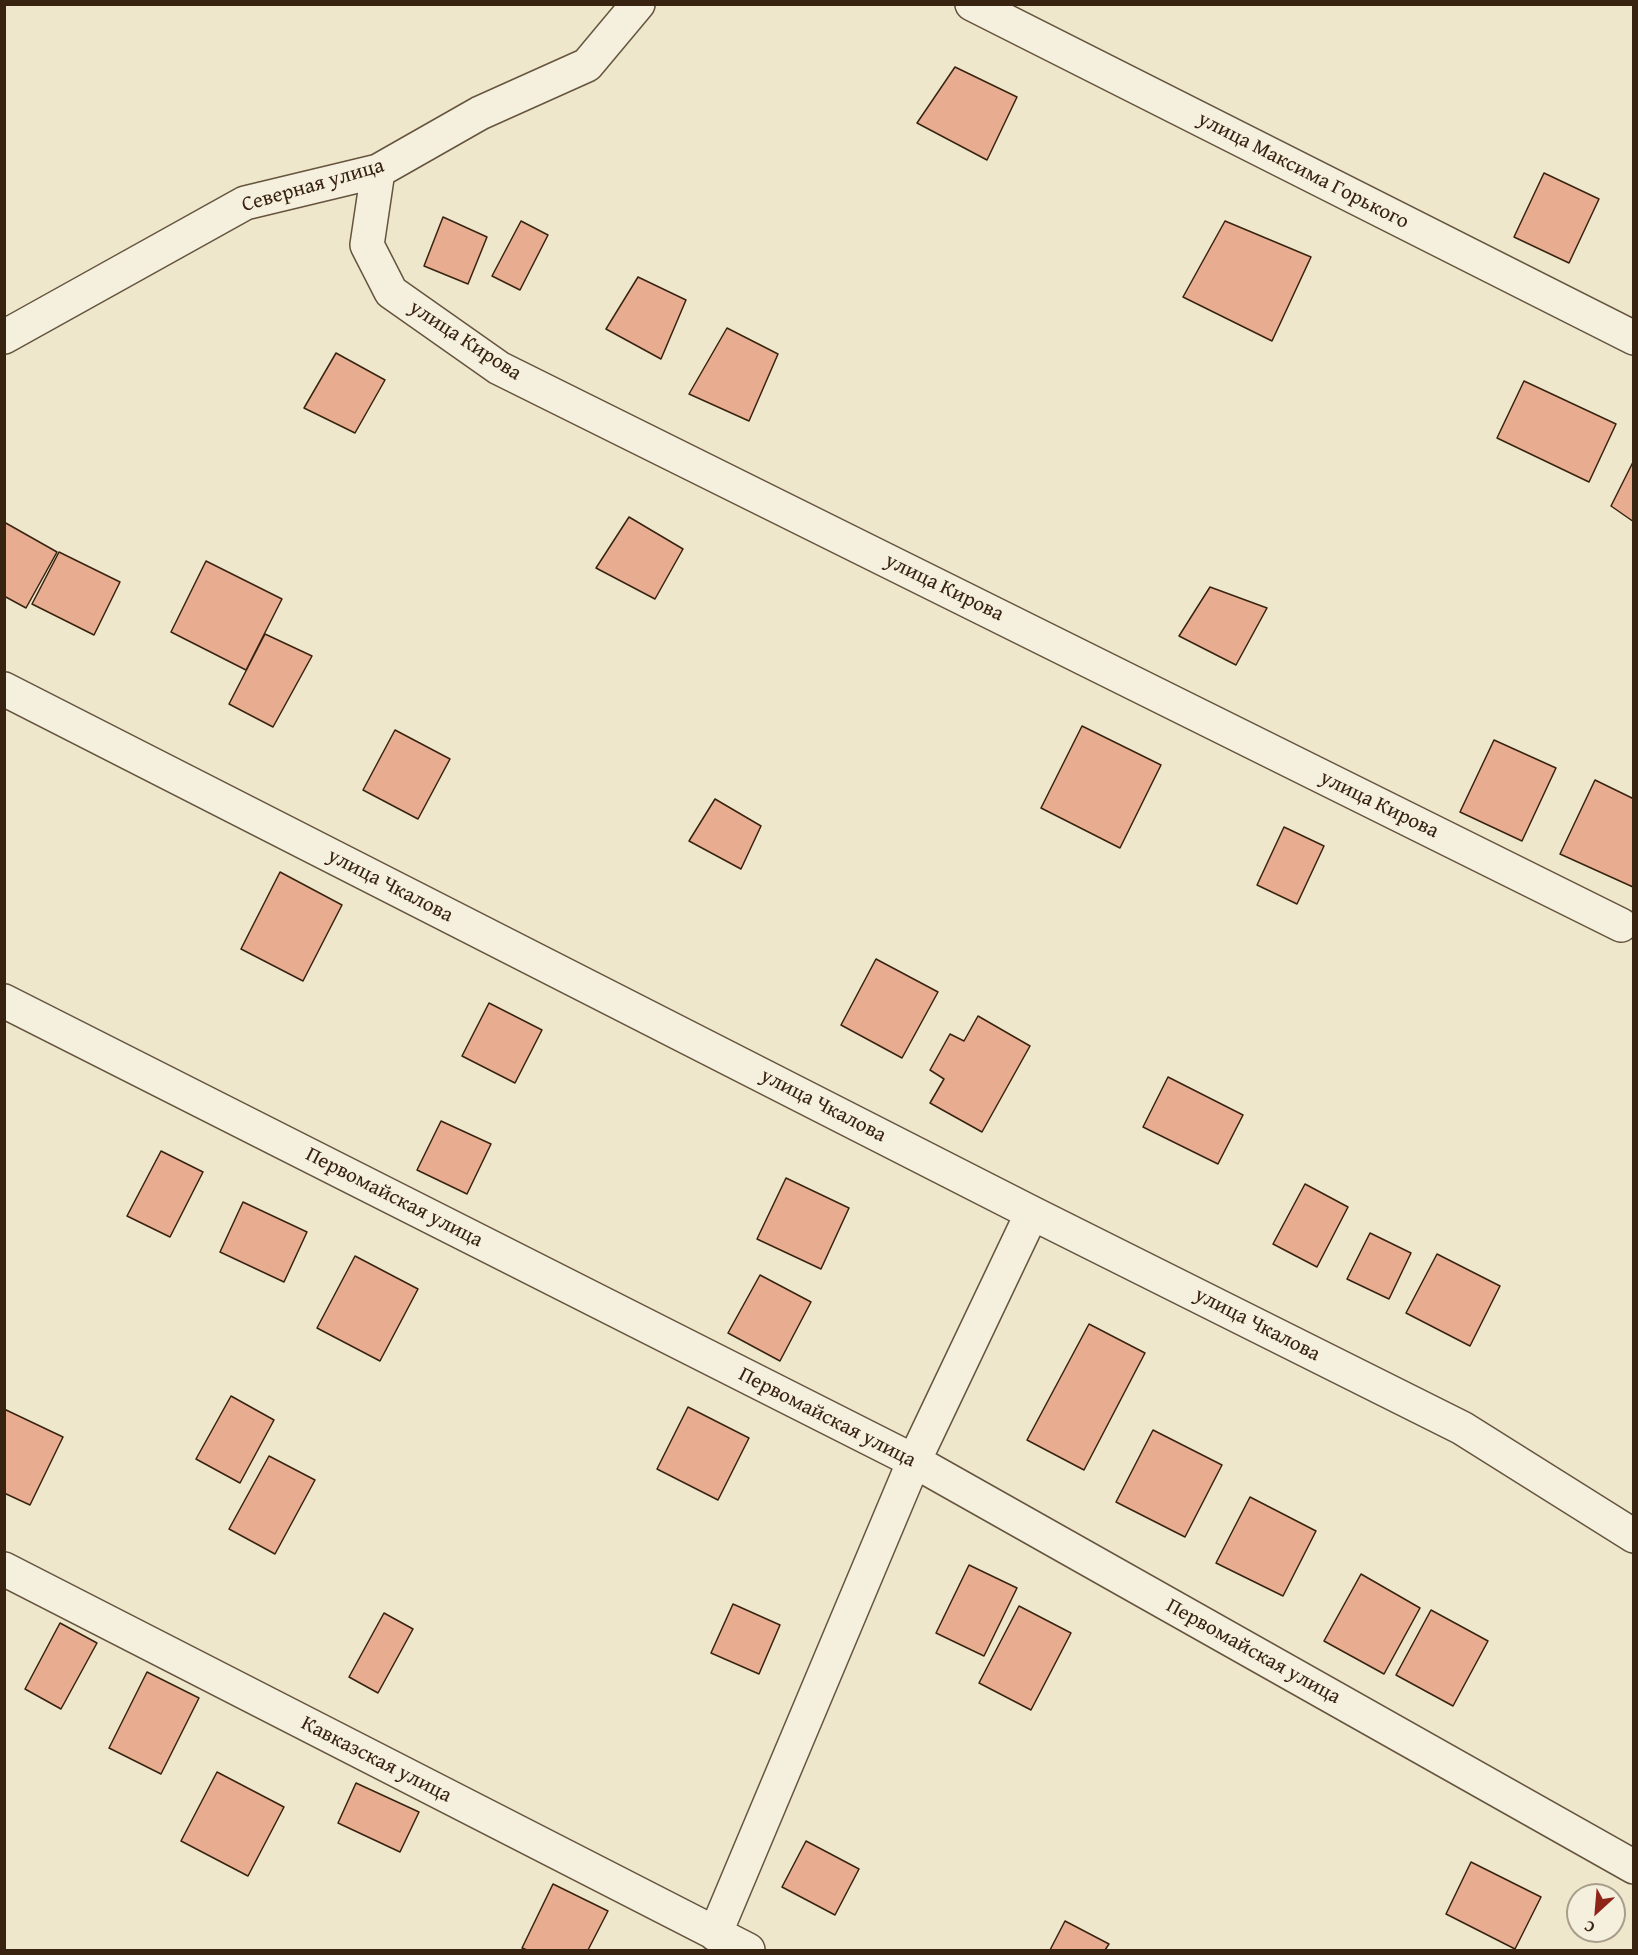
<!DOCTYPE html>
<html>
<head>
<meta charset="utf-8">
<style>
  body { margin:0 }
  #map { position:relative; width:1638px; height:1955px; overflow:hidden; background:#efe7cb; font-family:"Gentium Book Plus",serif }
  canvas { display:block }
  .frame { position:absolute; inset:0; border:6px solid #37230f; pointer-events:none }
  .north { position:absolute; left:1566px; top:1883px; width:60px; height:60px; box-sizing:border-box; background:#f5efdd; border:2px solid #a99d8b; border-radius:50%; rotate:206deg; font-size:16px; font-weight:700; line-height:24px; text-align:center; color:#37230f }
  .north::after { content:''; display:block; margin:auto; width:21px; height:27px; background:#8f2418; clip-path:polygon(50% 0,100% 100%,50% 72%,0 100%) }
</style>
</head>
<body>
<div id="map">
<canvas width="1638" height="1955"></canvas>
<div class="frame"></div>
<div class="north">С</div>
</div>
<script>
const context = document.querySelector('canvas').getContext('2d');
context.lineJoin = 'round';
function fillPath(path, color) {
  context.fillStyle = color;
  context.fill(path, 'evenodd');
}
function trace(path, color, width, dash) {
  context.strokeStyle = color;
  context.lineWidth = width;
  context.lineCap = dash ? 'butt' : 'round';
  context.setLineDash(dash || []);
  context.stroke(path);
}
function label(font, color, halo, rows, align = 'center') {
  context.font = font + ' "Gentium Book Plus",serif';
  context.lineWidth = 5;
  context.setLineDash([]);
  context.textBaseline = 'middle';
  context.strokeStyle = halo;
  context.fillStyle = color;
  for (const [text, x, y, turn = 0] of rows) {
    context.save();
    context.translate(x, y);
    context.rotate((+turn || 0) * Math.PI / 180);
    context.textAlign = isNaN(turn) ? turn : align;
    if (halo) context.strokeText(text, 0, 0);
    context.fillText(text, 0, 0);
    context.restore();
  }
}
const building = new Path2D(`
  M 955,67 L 1017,97 L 987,160 L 917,123 Z
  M 1544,173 L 1599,199 L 1569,263 L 1514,237 Z
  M 443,217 L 487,237 L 468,284 L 424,266 Z
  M 521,221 L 548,235 L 520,290 L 492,276 Z
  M 1225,221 L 1311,257 L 1272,341 L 1183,297 Z
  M 638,277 L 686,300 L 661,359 L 606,329 Z
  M 727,328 L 778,354 L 749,421 L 689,394 Z
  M 336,353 L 385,380 L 355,433 L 304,408 Z
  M 1524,381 L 1616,424 L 1589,482 L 1497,438 Z
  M 1634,460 L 1634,522 L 1611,506 Z
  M 629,517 L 683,549 L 655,599 L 596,568 Z
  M 4,522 L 57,552 L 26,608 L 4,596 Z
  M 59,552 L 120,582 L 94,635 L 32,604 Z
  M 206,561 L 282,599 L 246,670 L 171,632 Z
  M 1210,587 L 1267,608 L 1236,665 L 1179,636 Z
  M 265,634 L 312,656 L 273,727 L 229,704 Z
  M 1082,726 L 1161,765 L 1120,848 L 1041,808 Z
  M 395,730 L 450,759 L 418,819 L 363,790 Z
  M 1494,740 L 1556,768 L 1522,841 L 1460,812 Z
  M 1595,780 L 1634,799 L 1633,887 L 1560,854 Z
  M 715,799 L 761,826 L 741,869 L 689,841 Z
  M 1284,827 L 1324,846 L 1297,904 L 1257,885 Z
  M 280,872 L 342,905 L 303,981 L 241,949 Z
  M 876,959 L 938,992 L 902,1058 L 841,1025 Z
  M 489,1003 L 542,1030 L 515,1083 L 462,1056 Z
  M 978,1016 L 1030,1046 L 982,1132 L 930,1103 L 944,1079 L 930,1070 L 950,1034 L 964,1041 Z
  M 1168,1077 L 1243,1115 L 1218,1164 L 1143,1127 Z
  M 441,1121 L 491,1144 L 467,1194 L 417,1170 Z
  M 161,1151 L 203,1172 L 170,1237 L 127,1216 Z
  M 786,1178 L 849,1208 L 821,1269 L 757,1239 Z
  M 1305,1184 L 1348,1207 L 1317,1267 L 1273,1244 Z
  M 243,1202 L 307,1232 L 284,1282 L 220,1252 Z
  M 1370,1233 L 1411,1253 L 1389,1299 L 1347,1279 Z
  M 1437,1254 L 1500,1286 L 1470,1346 L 1406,1313 Z
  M 355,1256 L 418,1289 L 380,1361 L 317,1328 Z
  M 760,1275 L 811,1302 L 780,1361 L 728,1333 Z
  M 1089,1324 L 1145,1353 L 1084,1470 L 1027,1440 Z
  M 231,1396 L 274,1420 L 240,1483 L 196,1459 Z
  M 688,1407 L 749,1438 L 718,1500 L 657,1469 Z
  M 4,1409 L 63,1437 L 30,1505 L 4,1493 Z
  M 1153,1430 L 1222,1465 L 1185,1537 L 1116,1502 Z
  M 269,1456 L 315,1480 L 275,1554 L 229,1529 Z
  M 1250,1497 L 1316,1531 L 1283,1596 L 1216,1563 Z
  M 969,1565 L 1017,1588 L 984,1656 L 936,1633 Z
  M 1361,1574 L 1420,1608 L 1384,1674 L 1324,1641 Z
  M 733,1604 L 780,1625 L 759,1674 L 711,1653 Z
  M 1019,1606 L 1071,1633 L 1031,1710 L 979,1683 Z
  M 1431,1610 L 1488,1641 L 1453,1706 L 1396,1675 Z
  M 384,1613 L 413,1629 L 378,1693 L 349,1677 Z
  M 60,1623 L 97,1643 L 61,1709 L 25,1689 Z
  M 147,1672 L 199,1698 L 161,1774 L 109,1748 Z
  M 217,1772 L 284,1807 L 248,1876 L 181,1841 Z
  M 356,1783 L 419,1812 L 400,1852 L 338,1823 Z
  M 806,1841 L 859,1869 L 835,1915 L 782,1887 Z
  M 1471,1862 L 1541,1897 L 1515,1949 L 1446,1914 Z
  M 553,1884 L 608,1911 L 588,1950 L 527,1950 L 522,1948 Z
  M 1065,1921 L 1109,1944 L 1105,1950 L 1050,1950 Z`);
const minor = new Path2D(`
  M 972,4 L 1634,338
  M 378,171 L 367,245 L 391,292 L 499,368 L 1621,925
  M 4,337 L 245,203 L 378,171 L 480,113 L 587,65 L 638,4
  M 4,689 L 1032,1213 L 1462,1428 L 1634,1536
  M 4,1001 L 914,1461 L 1634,1867
  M 4,1569 L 748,1950
  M 715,1934 L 914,1461 L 1032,1213`);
const streetNames = [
  ["улица Максима Горького",1303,171,27],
  ["Северная улица",313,186,-16],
  ["улица Кирова",465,341,33],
  ["улица Кирова",944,588,26],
  ["улица Кирова",1379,805,26],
  ["улица Чкалова",390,886,27],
  ["улица Чкалова",823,1106,27],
  ["Первомайская улица",394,1198,27],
  ["улица Чкалова",1257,1325,27],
  ["Первомайская улица",827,1418,27],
  ["Первомайская улица",1253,1652,29],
  ["Кавказская улица",376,1760,27]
];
fillPath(building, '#e8ad91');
trace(building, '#37230f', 1.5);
trace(minor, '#65543e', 36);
trace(minor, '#f5efdd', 33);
label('21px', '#37230f', '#f5efdd', streetNames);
</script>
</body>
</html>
